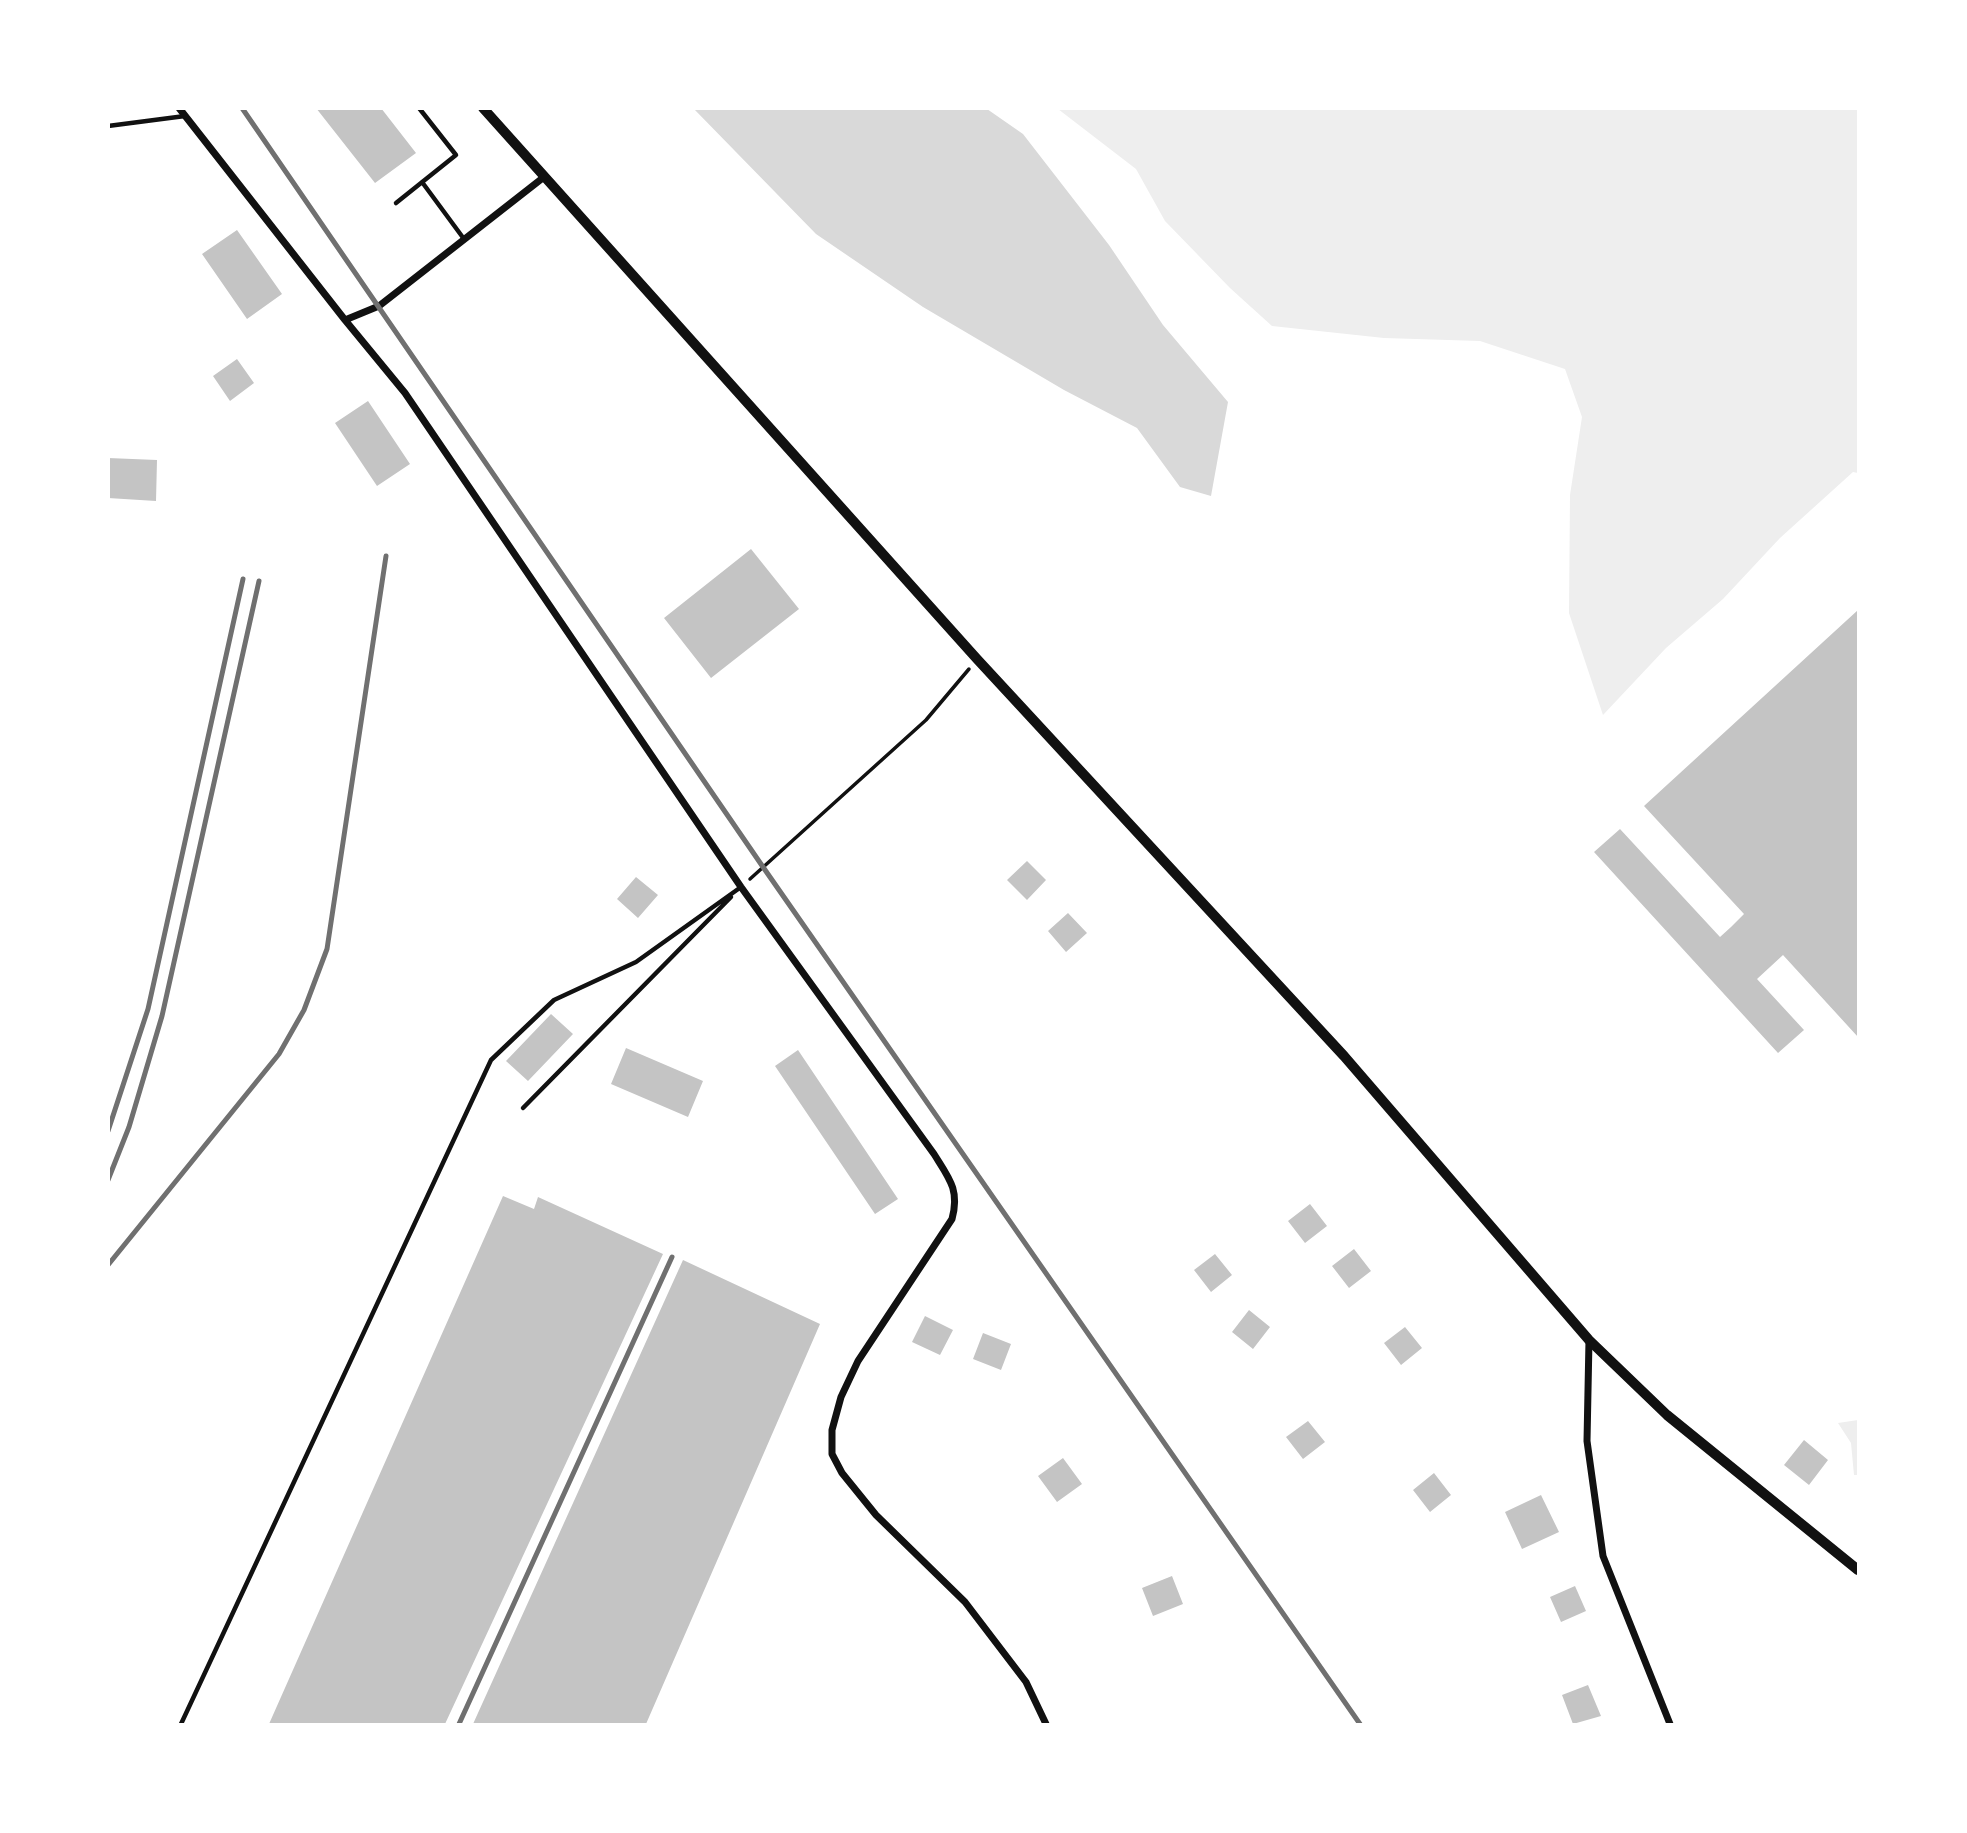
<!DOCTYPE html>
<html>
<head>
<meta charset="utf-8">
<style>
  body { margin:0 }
  #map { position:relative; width:1967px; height:1833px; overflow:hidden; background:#fff; font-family:Ubuntu,sans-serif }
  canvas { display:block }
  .frame { position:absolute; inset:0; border:110px solid #fff; pointer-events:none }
</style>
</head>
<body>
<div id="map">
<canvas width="1967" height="1833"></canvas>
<div class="frame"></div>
</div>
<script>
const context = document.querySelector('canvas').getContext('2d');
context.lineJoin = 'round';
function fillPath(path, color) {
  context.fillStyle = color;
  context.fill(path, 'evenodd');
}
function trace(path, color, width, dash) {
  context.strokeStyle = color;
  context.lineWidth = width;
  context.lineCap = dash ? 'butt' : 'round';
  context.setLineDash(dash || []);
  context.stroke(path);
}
const green = new Path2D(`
  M 1058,109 L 1858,109 L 1858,473 L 1853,472 L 1780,538 L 1723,599 L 1666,648 L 1603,715 L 1569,613 L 1570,495 L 1582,417 L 1565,369 L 1480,341 L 1384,338 L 1272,326 L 1230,288 L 1165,221 L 1136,169 Z
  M 1858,1420 L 1858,1475 L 1854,1475 L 1851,1443 L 1838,1423 Z`);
const water = new Path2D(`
  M 694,109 L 987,109 L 1023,134 L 1109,245 L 1163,325 L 1228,402 L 1211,496 L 1180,487 L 1137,428 L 1064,390 L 923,307 L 816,234 Z`);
const building = new Path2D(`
  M 316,108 L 381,108 L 416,153 L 375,183 Z
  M 237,230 L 282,294 L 247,319 L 202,254 Z
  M 237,359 L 254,383 L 230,401 L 213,376 Z
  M 368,401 L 410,464 L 377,486 L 335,423 Z
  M 108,458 L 157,460 L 156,501 L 108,498 Z
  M 751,549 L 799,609 L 711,678 L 664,618 Z
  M 1858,610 L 1858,1037 L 1783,955 L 1757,979 L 1804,1030 L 1778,1053 L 1594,852 L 1620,829 L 1720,937 L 1731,927 L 1744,914 L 1644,806 Z
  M 1027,861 L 1046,880 L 1027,900 L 1007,880 Z
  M 636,877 L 658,895 L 638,918 L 617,899 Z
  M 1068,913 L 1087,933 L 1066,952 L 1048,931 Z
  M 551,1014 L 573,1034 L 528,1081 L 506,1061 Z
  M 626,1048 L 703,1081 L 688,1117 L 611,1084 Z
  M 798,1050 L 898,1199 L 875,1214 L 775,1066 Z
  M 503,1196 L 534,1209 L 538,1197 L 663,1254 L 445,1724 L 269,1724 Z
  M 1310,1204 L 1327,1226 L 1305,1243 L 1288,1221 Z
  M 1354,1249 L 1371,1271 L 1349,1288 L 1332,1266 Z
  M 1215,1254 L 1232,1275 L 1211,1292 L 1194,1270 Z
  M 683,1260 L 820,1324 L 646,1724 L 473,1724 Z
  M 1249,1310 L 1270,1327 L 1253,1349 L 1232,1332 Z
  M 925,1316 L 953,1330 L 940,1355 L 912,1342 Z
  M 1405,1327 L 1422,1348 L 1401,1365 L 1384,1343 Z
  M 983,1333 L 1011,1344 L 1001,1370 L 973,1359 Z
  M 1308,1421 L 1325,1442 L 1303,1459 L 1286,1437 Z
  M 1804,1440 L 1828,1460 L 1809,1485 L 1784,1465 Z
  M 1063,1458 L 1082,1484 L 1057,1502 L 1038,1476 Z
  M 1434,1473 L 1451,1495 L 1430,1512 L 1413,1490 Z
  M 1541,1495 L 1559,1532 L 1522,1549 L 1505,1512 Z
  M 1172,1576 L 1183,1604 L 1153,1616 L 1142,1588 Z
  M 1575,1586 L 1586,1611 L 1561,1622 L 1550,1597 Z
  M 1588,1685 L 1601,1716 L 1573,1724 L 1562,1695 Z`);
const path = new Path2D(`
  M 750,879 L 926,720 L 969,669`);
const service = new Path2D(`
  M 108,126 L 185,116
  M 422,182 L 464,239
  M 396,203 L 456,155 L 419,108
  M 523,1108 L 731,897
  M 181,1724 L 491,1060 L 554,1000 L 636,962 L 741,887`);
const minor = new Path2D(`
  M 179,108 L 345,320 L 379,306 L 544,177
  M 345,320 L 405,393 L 741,887 L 934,1154 C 949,1178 960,1190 952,1219 L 858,1361 L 841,1397 L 832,1430 L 832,1454 L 842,1473 L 876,1515 L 965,1602 L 1026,1682 L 1046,1724
  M 1589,1340 L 1587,1441 L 1603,1556 L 1670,1724`);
const tertiary = new Path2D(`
  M 483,108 L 977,659 L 1344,1056 L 1589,1340 L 1667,1415 L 1858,1570`);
const rail = new Path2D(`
  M 242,108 L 763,867 L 1360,1724
  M 108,1131 L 148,1009 L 243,579
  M 108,1180 L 129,1127 L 162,1016 L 259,581
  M 108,1265 L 279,1054 L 304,1010 L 327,949 L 386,556
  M 459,1724 L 672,1257`);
fillPath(green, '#eee');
fillPath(water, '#d9d9d9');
fillPath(building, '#c4c4c4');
trace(path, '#111', 3.5);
trace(service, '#111', 4.5);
trace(minor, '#111', 7);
trace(tertiary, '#111', 10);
trace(rail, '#707070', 5);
</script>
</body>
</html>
